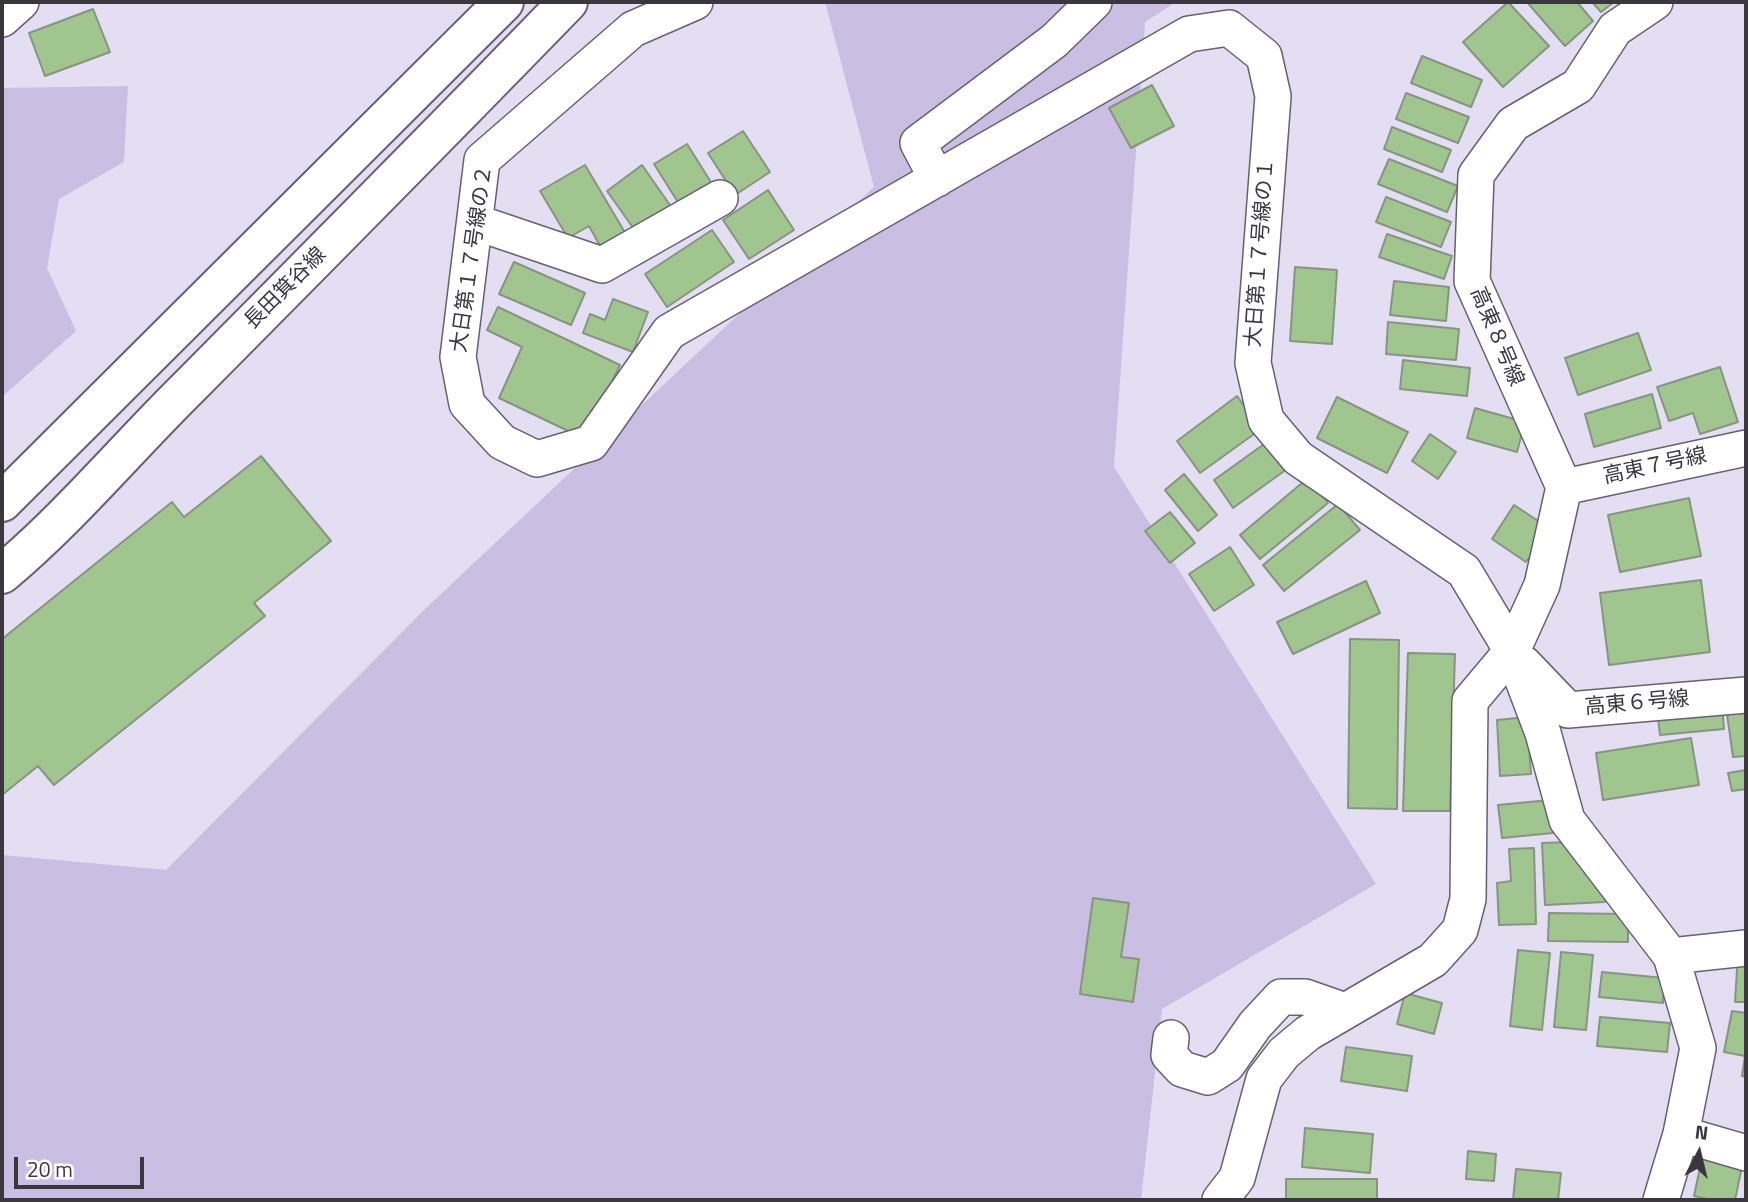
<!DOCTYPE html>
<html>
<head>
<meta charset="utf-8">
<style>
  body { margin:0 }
  #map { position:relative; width:1748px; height:1202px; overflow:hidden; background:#e4def2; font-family:"Titillium Web",sans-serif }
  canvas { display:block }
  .frame { position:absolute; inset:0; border:4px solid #3a373f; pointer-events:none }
  .north { position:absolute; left:1664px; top:1118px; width:70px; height:70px; -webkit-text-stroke:5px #fff; paint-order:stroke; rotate:7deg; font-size:19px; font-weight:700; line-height:28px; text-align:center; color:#3a373f }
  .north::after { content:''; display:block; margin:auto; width:24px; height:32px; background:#3a373f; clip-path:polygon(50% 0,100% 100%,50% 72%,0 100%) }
  .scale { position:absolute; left:14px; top:1157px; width:130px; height:32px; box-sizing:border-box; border:4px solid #3a373f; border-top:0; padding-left:9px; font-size:21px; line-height:24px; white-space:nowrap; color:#3a373f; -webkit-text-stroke:5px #fff; paint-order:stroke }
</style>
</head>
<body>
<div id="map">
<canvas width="1748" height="1202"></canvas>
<div class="frame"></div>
<div class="north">N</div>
<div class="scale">20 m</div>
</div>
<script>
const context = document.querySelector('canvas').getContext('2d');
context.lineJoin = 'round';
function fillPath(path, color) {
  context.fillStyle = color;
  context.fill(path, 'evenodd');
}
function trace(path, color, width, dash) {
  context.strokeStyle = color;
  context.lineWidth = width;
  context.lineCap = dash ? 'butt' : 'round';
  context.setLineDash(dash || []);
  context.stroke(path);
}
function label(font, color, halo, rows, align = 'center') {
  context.font = font + ' "Titillium Web","Noto Sans JP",sans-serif';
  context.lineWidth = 7;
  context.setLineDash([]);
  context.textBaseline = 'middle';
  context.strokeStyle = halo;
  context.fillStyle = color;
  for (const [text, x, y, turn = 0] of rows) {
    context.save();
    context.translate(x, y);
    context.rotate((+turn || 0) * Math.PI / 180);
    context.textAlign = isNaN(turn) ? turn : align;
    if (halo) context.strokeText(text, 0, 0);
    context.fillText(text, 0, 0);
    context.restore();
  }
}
const green = new Path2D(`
  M 825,2 L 1176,2 L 1145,22 L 1114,467 L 1376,884 L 1162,1009 L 1141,1200 L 2,1200 L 2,855 L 166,870 L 426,608 L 874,187 Z
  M 128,86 L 124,162 L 59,199 L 47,268 L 76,331 L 2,397 L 2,88 Z`);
const building = new Path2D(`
  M 1508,2 L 1549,46 L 1503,87 L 1463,42 Z
  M 1527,2 L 1577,2 L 1593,21 L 1565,46 Z
  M 1592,2 L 1614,2 L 1601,12 Z
  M 93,9 L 110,52 L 45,76 L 29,33 Z
  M 1422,56 L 1482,80 L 1471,107 L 1411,83 Z
  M 1152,85 L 1174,126 L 1131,148 L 1109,108 Z
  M 1406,93 L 1469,117 L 1458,143 L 1396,119 Z
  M 1392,127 L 1451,150 L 1442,172 L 1384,149 Z
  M 743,131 L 770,172 L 735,195 L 708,153 Z
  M 687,144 L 714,187 L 681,207 L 654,164 Z
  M 1389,159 L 1458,186 L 1447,212 L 1378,184 Z
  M 585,165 L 630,241 L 605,255 L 589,226 L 568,238 L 540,191 Z
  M 642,165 L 672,208 L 636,232 L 607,191 Z
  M 768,190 L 794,230 L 749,259 L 723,220 Z
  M 1386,197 L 1451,222 L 1441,247 L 1376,222 Z
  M 712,230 L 734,262 L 667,307 L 645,274 Z
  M 1387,234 L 1452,256 L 1444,279 L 1379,257 Z
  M 514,262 L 585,293 L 571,325 L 499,294 Z
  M 1295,267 L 1337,270 L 1332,344 L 1290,341 Z
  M 1394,281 L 1449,287 L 1446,321 L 1390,315 Z
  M 613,299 L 648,312 L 633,352 L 583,333 L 590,314 L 605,320 Z
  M 498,307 L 620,365 L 585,439 L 499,398 L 522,347 L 487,330 Z
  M 1388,322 L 1459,329 L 1456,360 L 1386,354 Z
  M 1638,333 L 1651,370 L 1578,395 L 1565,358 Z
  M 1403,360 L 1470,368 L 1467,396 L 1400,389 Z
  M 1720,367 L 1738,422 L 1700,434 L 1693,413 L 1669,421 L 1657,387 Z
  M 1652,394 L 1661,428 L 1594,447 L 1585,414 Z
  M 1237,396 L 1261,429 L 1200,473 L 1177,441 Z
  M 1337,397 L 1408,432 L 1387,473 L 1317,438 Z
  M 1475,408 L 1525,422 L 1517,452 L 1467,438 Z
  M 1430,434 L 1456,452 L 1438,479 L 1412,461 Z
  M 1267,442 L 1287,469 L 1233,508 L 1214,480 Z
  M 261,456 L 331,541 L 254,603 L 265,616 L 54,785 L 38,766 L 2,795 L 2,639 L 172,502 L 184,517 Z
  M 1184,474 L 1217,515 L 1198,531 L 1165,490 Z
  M 1308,478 L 1328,503 L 1260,559 L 1240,535 Z
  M 1689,498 L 1701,556 L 1620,572 L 1608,515 Z
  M 1338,504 L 1360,530 L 1284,591 L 1263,565 Z
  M 1514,505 L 1549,528 L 1526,562 L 1492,539 Z
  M 1170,512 L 1195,543 L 1170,563 L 1145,531 Z
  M 1230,547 L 1254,585 L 1214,611 L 1189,574 Z
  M 1701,580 L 1710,652 L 1609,665 L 1600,593 Z
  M 1366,581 L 1380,613 L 1293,654 L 1277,622 Z
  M 1350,639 L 1399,640 L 1397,809 L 1348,808 Z
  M 1408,653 L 1455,654 L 1450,811 L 1403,811 Z
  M 1722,703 L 1724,729 L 1660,735 L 1657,710 Z
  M 1746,705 L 1746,756 L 1733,757 L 1726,707 Z
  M 1527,717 L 1531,774 L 1500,776 L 1497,720 Z
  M 1691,738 L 1699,785 L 1603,800 L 1596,753 Z
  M 1746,770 L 1746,789 L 1732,791 L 1728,773 Z
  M 1550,800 L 1553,833 L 1502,838 L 1498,805 Z
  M 1570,842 L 1604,885 L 1605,902 L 1545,905 L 1542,843 Z
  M 1534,848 L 1536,924 L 1499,925 L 1497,883 L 1511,881 L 1509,849 Z
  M 1093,898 L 1129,903 L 1121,957 L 1139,959 L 1133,1002 L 1080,994 Z
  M 1549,913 L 1628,914 L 1628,942 L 1548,941 Z
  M 1518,950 L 1550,953 L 1542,1030 L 1510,1026 Z
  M 1561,952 L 1593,955 L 1586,1030 L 1554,1027 Z
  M 1738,953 L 1746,953 L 1746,1002 L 1735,1002 Z
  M 1602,972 L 1664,978 L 1663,1003 L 1599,997 Z
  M 1405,993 L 1442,1003 L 1434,1034 L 1397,1024 Z
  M 1732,1011 L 1746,1013 L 1746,1077 L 1742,1076 L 1745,1056 L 1724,1052 Z
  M 1600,1017 L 1670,1023 L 1667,1052 L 1597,1046 Z
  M 1346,1047 L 1412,1056 L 1407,1091 L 1341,1081 Z
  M 1305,1128 L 1373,1134 L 1370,1173 L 1302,1167 Z
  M 1468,1151 L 1496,1154 L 1494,1181 L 1466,1179 Z
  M 1703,1153 L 1743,1162 L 1735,1200 L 1713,1200 L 1694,1196 Z
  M 1516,1169 L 1561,1173 L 1558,1200 L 1513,1200 Z
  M 1286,1179 L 1377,1179 L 1377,1200 L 1286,1200 Z`);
const minor = new Path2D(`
  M 695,2 L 633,29 L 482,160 L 458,357 L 467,404 L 502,442 L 537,459 L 591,443 L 669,332 L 1189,34 L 1229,28 L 1264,56 L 1273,96 L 1253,363 L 1266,420 L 1298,458 L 1464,571 L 1512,651 L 1543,733 L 1567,820 L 1671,956 L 1698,1048 L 1681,1134 L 1661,1200
  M 2,19 L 21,2
  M 937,179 L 918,143 L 1054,41 L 1094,2
  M 475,222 L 602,265 L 720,198
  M 1564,487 L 1746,448
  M 1524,664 L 1568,710 L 1746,695
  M 1671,956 L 1746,948
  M 1171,1038 L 1169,1055 L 1182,1069 L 1208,1077 L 1227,1065 L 1255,1025 L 1281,997 L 1305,997 L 1345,1011
  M 1681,1134 L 1746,1153
  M 1220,1200 L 1237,1178 L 1264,1079 L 1284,1053 L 1308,1033 L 1433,960 L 1460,930 L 1468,899 L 1470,701 L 1512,651 L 1542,585 L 1564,487 L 1472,281 L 1476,175 L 1513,124 L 1578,86 L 1615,29 L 1655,2`);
const tertiary = new Path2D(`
  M 2,502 L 504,2
  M 2,574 C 70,517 126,449 189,387 C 316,259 443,131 568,2`);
const streetNames = [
  ["大日第１７号線の１",1261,253,-86],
  ["大日第１７号線の２",473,259,-82],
  ["長田箕谷線",286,289,-45],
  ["高東８号線",1496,337,67],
  ["高東７号線",1655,467,-12],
  ["高東６号線",1637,704,-5]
];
fillPath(green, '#cabee3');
fillPath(building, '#a0c58f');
trace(building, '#889483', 2);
trace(minor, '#666172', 38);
trace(tertiary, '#666172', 42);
trace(minor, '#fff', 35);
trace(tertiary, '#fff', 38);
label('21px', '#3a373f', '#fff', streetNames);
</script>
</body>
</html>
